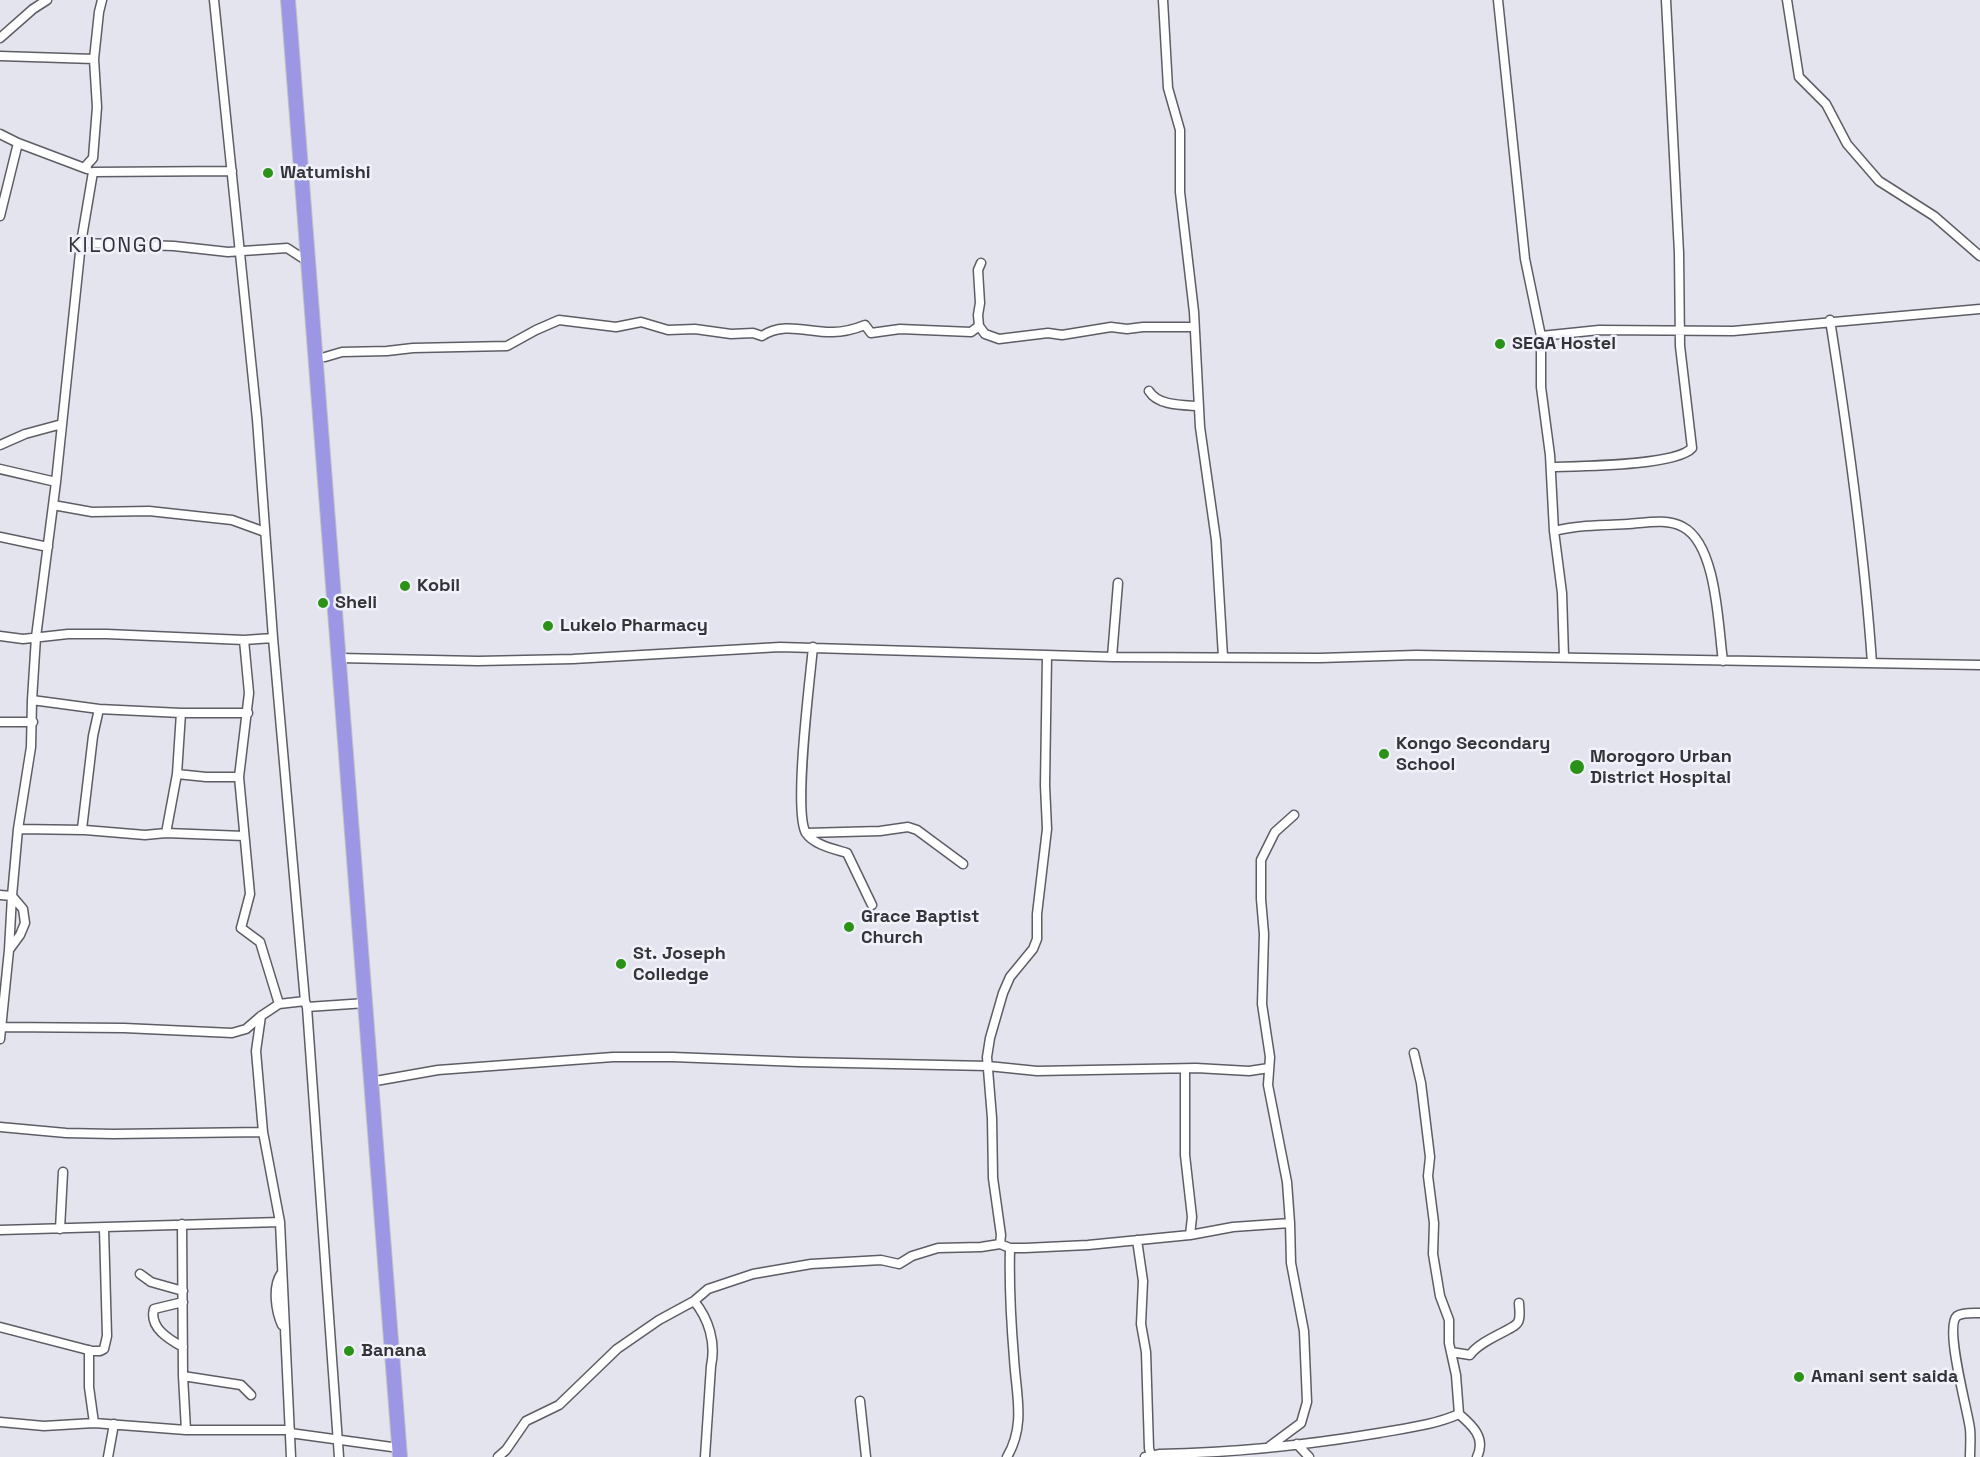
<!DOCTYPE html>
<html>
<head>
<meta charset="utf-8">
<style>
  body { margin:0 }
  canvas { display:block; background:#e3e4ed }
</style>
</head>
<body>
<canvas width="1980" height="1457"></canvas>
<script>
const context = document.querySelector('canvas').getContext('2d');
context.lineJoin = 'round';
function trace(path, color, width, dash) {
  context.strokeStyle = color;
  context.lineWidth = width;
  context.lineCap = dash ? 'butt' : 'round';
  context.setLineDash(dash || []);
  context.stroke(path);
}
function label(font, color, halo, rows, align = 'center') {
  context.font = font + ' "Space Grotesk",sans-serif';
  context.lineWidth = 5;
  context.setLineDash([]);
  context.textBaseline = 'middle';
  context.strokeStyle = halo;
  context.fillStyle = color;
  for (const [text, x, y, turn = 0] of rows) {
    context.save();
    context.translate(x, y);
    context.rotate((+turn || 0) * Math.PI / 180);
    context.textAlign = isNaN(turn) ? turn : align;
    if (halo) context.strokeText(text, 0, 0);
    context.fillText(text, 0, 0);
    context.restore();
  }
}
const minor = new Path2D(`
  M 214,0 L 257,419 L 273,638 L 305,1001 L 307,1007 L 339,1457
  M 1163,0 L 1168,88 L 1180,130 L 1180,192 L 1194,312 L 1200,427 L 1216,540 L 1223,657
  M 1498,0 L 1525,259 L 1541,336 L 1541,387 L 1550,455 L 1554,531 L 1562,593 L 1564,657
  M 1787,0 L 1799,77 L 1826,104 L 1847,144 L 1879,181 L 1934,216 L 1980,256
  M 0,38 L 33,9 L 47,0
  M 0,56 L 94,59
  M 0,134 L 18,143 L 87,169
  M 85,167 L 93,158 L 97,107 L 94,59 L 99,12 L 102,0
  M 0,216 L 18,143
  M 81,243 L 174,246 L 228,252 L 287,248 L 307,261
  M 981,263 L 978,270 L 980,303 L 978,315 L 979,326 L 985,334 L 999,339 L 1048,333 L 1062,335 L 1111,327 L 1127,329 L 1143,327 L 1194,327
  M 1830,320 C 1848,434 1864,548 1872,663
  M 1541,336 L 1599,330 L 1733,331 L 1980,309
  M 325,357 L 342,352 L 387,351 L 413,348 L 507,346 L 536,330 L 559,320 L 616,327 L 641,322 L 668,330 L 695,329 L 731,334 L 753,333 L 762,336 C 784,321 809,333 833,332 C 844,332 855,329 865,325 L 871,333 L 900,329 L 971,332 L 979,326
  M 1149,391 C 1158,406 1183,405 1198,406
  M 0,445 L 25,434 L 62,424
  M 1551,467 C 1578,466 1676,466 1692,448 L 1680,346 L 1679,253 L 1666,0
  M 0,469 L 56,482
  M 53,505 L 92,512 L 149,511 L 232,520 L 265,532
  M 1554,531 C 1579,525 1603,525 1628,524 C 1645,523 1667,518 1683,527 C 1717,545 1718,626 1723,661
  M 0,537 L 48,547
  M 0,636 L 23,639 L 68,634 L 107,634 L 244,640 L 273,638
  M 244,640 L 249,693 L 239,777 L 250,894 L 241,928 L 260,942 L 279,1004
  M 813,647 C 810,679 793,812 806,833 C 814,845 834,849 847,853 L 872,905
  M 1112,657 L 1118,583
  M 340,658 L 478,661 L 573,659 L 780,647 L 1112,657 L 1320,658 L 1416,655 L 1980,665
  M 32,700 L 99,709 L 181,713 L 248,713
  M 0,722 L 33,722
  M 177,774 L 206,777 L 239,777
  M 18,829 L 85,830 L 145,835 L 166,833 L 244,836
  M 82,829 L 93,736 L 99,709
  M 166,833 L 177,774 L 181,713
  M 806,833 L 880,831 L 908,827 L 917,830 L 963,864
  M 0,895 L 12,896 L 9,950
  M 307,1007 L 366,1003
  M 261,1016 L 256,1051 L 263,1132 L 280,1222 L 291,1457
  M 1,1027 L 124,1028 L 232,1033 L 246,1029 L 261,1016 L 279,1004 L 305,1001
  M 0,1039 L 9,950 L 20,935 L 25,923 L 23,909 L 12,896 L 18,829 L 31,747 L 32,700 L 36,637 L 56,482 L 81,243 L 93,172 L 232,171
  M 1414,1053 L 1421,1083 L 1430,1157 L 1428,1176 L 1434,1223 L 1433,1254 L 1440,1296 L 1449,1320 L 1449,1343 L 1456,1375 L 1459,1414
  M 1185,1070 L 1185,1155 L 1192,1217 L 1190,1235
  M 370,1082 L 438,1070 L 613,1057 L 673,1057 L 800,1062 L 988,1066 L 1037,1071 L 1196,1068 L 1249,1071 L 1269,1068
  M 0,1127 L 66,1133 L 113,1134 L 263,1132
  M 1290,1223 L 1287,1182 L 1268,1085 L 1270,1057 L 1262,1004 L 1264,934 L 1261,899 L 1261,860 L 1275,832 L 1294,815
  M 182,1224 L 183,1376 L 186,1430
  M 60,1229 L 63,1172
  M 0,1230 L 280,1222
  M 1137,1240 L 1143,1281 L 1141,1324 L 1146,1352 L 1149,1448 L 1151,1456
  M 1000,1244 L 1001,1235 L 993,1178 L 992,1118 L 987,1057 L 990,1038 L 1003,993 L 1010,977 L 1033,949 L 1037,939 L 1037,914 L 1047,829 L 1045,785 L 1047,656
  M 140,1274 L 151,1282 L 183,1291
  M 281,1274 C 272,1287 276,1312 282,1325
  M 694,1301 C 709,1319 716,1343 711,1366 L 705,1457
  M 183,1302 L 154,1309 C 149,1327 168,1339 183,1347
  M 0,1327 L 92,1351 L 100,1351 L 104,1349 L 107,1336 L 104,1229
  M 89,1350 L 89,1387 L 94,1423
  M 1451,1352 L 1470,1355 C 1481,1339 1514,1330 1518,1322 C 1521,1317 1519,1308 1519,1303
  M 183,1376 L 241,1385 L 251,1395
  M 860,1401 L 866,1457
  M 0,1422 L 44,1426 L 94,1423 L 186,1430 L 290,1430
  M 290,1433 L 399,1448
  M 1297,1444 L 1309,1457
  M 108,1457 L 114,1424
  M 498,1457 L 506,1450 L 526,1421 L 559,1405 L 617,1349 L 659,1320 L 694,1301 L 708,1289 L 753,1274 L 811,1264 L 881,1260 L 899,1264 L 912,1256 L 938,1248 L 981,1247 L 1000,1244 L 1010,1248 L 1025,1248 L 1088,1245 L 1190,1235 L 1233,1227 L 1290,1223 L 1291,1263 L 1304,1331 L 1307,1402 L 1301,1423 L 1270,1446
  M 1007,1457 C 1026,1425 1016,1394 1014,1358 C 1011,1322 1009,1285 1010,1248
  M 1145,1457 L 1160,1454 C 1233,1453 1307,1445 1379,1433 C 1407,1428 1434,1425 1459,1414 C 1473,1426 1486,1438 1477,1457
  M 1970,1457 C 1970,1448 1971,1438 1970,1429 C 1968,1411 1944,1327 1957,1316 C 1963,1312 1974,1313 1980,1313`);
const trunk = new Path2D(`
  M 288,0 L 400,1457`);
const markers = [
  [268,173,6,"#2a9217"],
  [1500,344,6,"#2a9217"],
  [405,586,6,"#2a9217"],
  [323,603,6,"#2a9217"],
  [548,626,6,"#2a9217"],
  [1384,754,6,"#2a9217"],
  [1577,767,8,"#2a9217"],
  [849,927,6,"#2a9217"],
  [621,964,6,"#2a9217"],
  [349,1351,6,"#2a9217"],
  [1799,1377,6,"#2a9217"]
];
const poiNames = [
  ["Watumishi",280,173],
  ["SEGA Hostel",1512,344],
  ["Kobil",417,586],
  ["Sheli",335,603],
  ["Lukelo Pharmacy",560,626],
  ["Kongo Secondary",1396,744],
  ["School",1396,765],
  ["Morogoro Urban",1590,757],
  ["District Hospital",1590,778],
  ["Grace Baptist",861,917],
  ["Church",861,938],
  ["St. Joseph",633,954],
  ["Colledge",633,975],
  ["Banana",361,1351],
  ["Amani sent saida",1811,1377]
];
const quarterNames = [
  ["KILONGO",116,246]
];
trace(minor, '#5d5d65', 11);
trace(trunk, '#c2c2c3', 16);
trace(minor, '#fff', 8);
trace(trunk, '#9b97e4', 14);
for (const [x, y, r, color] of markers) {
  const dot = new Path2D();
  dot.arc(x, y, r, 0, 2 * Math.PI);
  context.fillStyle = color;
  context.fill(dot);
  trace(dot, '#f1f1fb', 2);
}
label('bold 18px', '#343438', '#f1f1fb', poiNames, 'left');
context.letterSpacing = '1.5px';
label('21px', '#32333a', '#f1f1fb', quarterNames);
context.letterSpacing = '0px';
</script>
</body>
</html>
